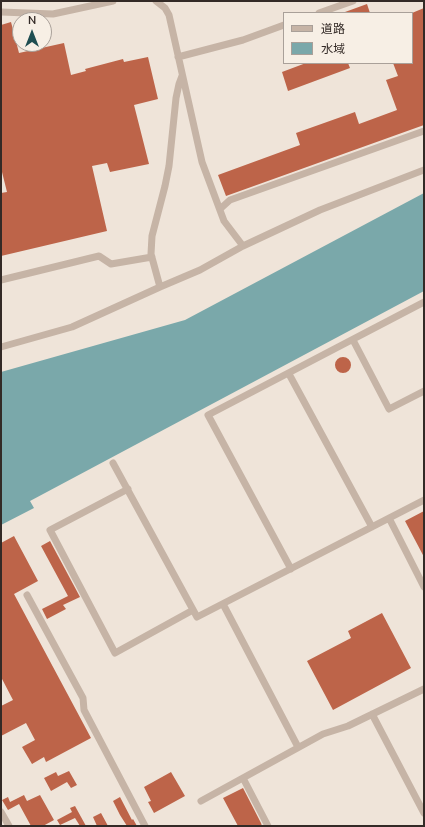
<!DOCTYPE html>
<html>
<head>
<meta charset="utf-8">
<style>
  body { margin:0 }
  #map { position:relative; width:425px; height:827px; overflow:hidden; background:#efe4d9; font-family:"Nunito Sans","Noto Sans JP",sans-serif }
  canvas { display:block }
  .frame { position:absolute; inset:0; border:2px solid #332a26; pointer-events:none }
  .legend { position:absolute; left:283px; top:12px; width:130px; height:52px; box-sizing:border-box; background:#f7efe5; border:1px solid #a9a099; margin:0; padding:5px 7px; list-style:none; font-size:12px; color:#332a26 }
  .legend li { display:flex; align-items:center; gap:8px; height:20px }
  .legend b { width:20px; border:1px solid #a9a099 }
  .north { position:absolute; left:12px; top:12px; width:40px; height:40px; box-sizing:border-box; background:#f7efe5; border:1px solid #a9a099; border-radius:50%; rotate:0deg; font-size:11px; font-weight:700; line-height:16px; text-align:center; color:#332a26 }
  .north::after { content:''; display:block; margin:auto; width:14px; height:18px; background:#1f4e51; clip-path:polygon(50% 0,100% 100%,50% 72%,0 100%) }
</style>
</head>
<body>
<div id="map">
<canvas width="425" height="827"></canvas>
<div class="frame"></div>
<ul class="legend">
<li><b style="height:5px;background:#c6b4a6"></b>道路</li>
<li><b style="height:11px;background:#7aa8aa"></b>水域</li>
</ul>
<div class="north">N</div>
</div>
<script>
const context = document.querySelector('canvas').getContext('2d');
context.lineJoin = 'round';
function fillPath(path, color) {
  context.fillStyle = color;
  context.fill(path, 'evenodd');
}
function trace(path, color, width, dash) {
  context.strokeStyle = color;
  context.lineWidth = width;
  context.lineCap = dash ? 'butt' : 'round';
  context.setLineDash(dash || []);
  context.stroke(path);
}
const water = new Path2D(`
  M 424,193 L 424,291 L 30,501 L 34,508 L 1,525 L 1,372 L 185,320 Z`);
const building = new Path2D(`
  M 367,4 L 370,13 L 345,13 L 345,12 Z
  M 424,8 L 424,125 L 226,196 L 218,175 L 300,145 L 296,133 L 355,112 L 359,124 L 397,110 L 386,80 L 398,76 L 393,63 L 412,63 L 412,13 Z
  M 11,22 L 19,53 L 64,43 L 71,75 L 86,71 L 85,69 L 123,59 L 124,62 L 148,57 L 158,99 L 134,105 L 149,164 L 110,172 L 107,163 L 92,166 L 107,231 L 1,256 L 1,193 L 7,192 L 1,168 L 1,25 Z
  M 306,63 L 348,63 L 350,68 L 288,91 L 282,72 Z
  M335 365a8 8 0 1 1 16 0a8 8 0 1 1-16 0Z
  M 424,511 L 424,557 L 405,521 Z
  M 14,536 L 38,581 L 14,594 L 91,738 L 46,762 L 44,757 L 32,764 L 22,747 L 35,740 L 26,723 L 1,736 L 1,706 L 13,700 L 1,677 L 1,543 Z
  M 50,541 L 80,597 L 63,605 L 66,609 L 47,619 L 42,609 L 68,596 L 41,546 Z
  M 382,613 L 411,668 L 333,710 L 307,661 L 351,638 L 348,631 Z
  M 69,771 L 77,785 L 71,788 L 67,782 L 51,791 L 44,778 L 56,772 L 58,776 Z
  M 171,772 L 185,796 L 154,813 L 148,802 L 151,801 L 144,787 Z
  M 243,788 L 261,823 L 262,826 L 238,826 L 223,798 Z
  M 24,795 L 27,801 L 40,795 L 54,820 L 43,826 L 31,826 L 19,804 L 8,810 L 2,800 L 8,797 L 10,802 Z
  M 120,797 L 132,820 L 133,819 L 137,826 L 127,826 L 120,815 L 113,801 Z
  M 75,806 L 86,826 L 80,826 L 75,818 L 60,825 L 57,820 L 72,812 L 70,808 Z
  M 101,813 L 108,826 L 97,826 L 93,817 Z`);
const minor = new Path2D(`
  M 156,1 L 165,8 L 169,15 L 202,162 L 224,221 L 243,246 L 320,210 L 424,170
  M 1,12 L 53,14 L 113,1
  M 319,13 L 353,1
  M 178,57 L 243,40 L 284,25
  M 220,209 L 230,200 L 424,131
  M 1,280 L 99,256 L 111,264 L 152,257
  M 160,287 L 151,254 L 152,236 L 165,186 L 169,166 L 176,98 L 179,84 L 182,76
  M 353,340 L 389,409 L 424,391
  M 1,347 L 72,327 L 160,287 L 200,270 L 243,246
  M 289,374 L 372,527
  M 113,463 L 197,617 L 424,500
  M 128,489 L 50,530 L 115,653 L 193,610
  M 389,518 L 424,587
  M 291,569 L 208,415 L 424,302
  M 27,595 L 83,698 L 84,710 L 145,826
  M 223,604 L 298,747
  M 372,714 L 424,813
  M 243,778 L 268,826
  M 201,801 L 323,734 L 348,726 L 424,689
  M 1,812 L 9,826`);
fillPath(water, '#7aa8aa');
fillPath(building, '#bd6449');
trace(minor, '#c6b4a6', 7);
</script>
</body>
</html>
